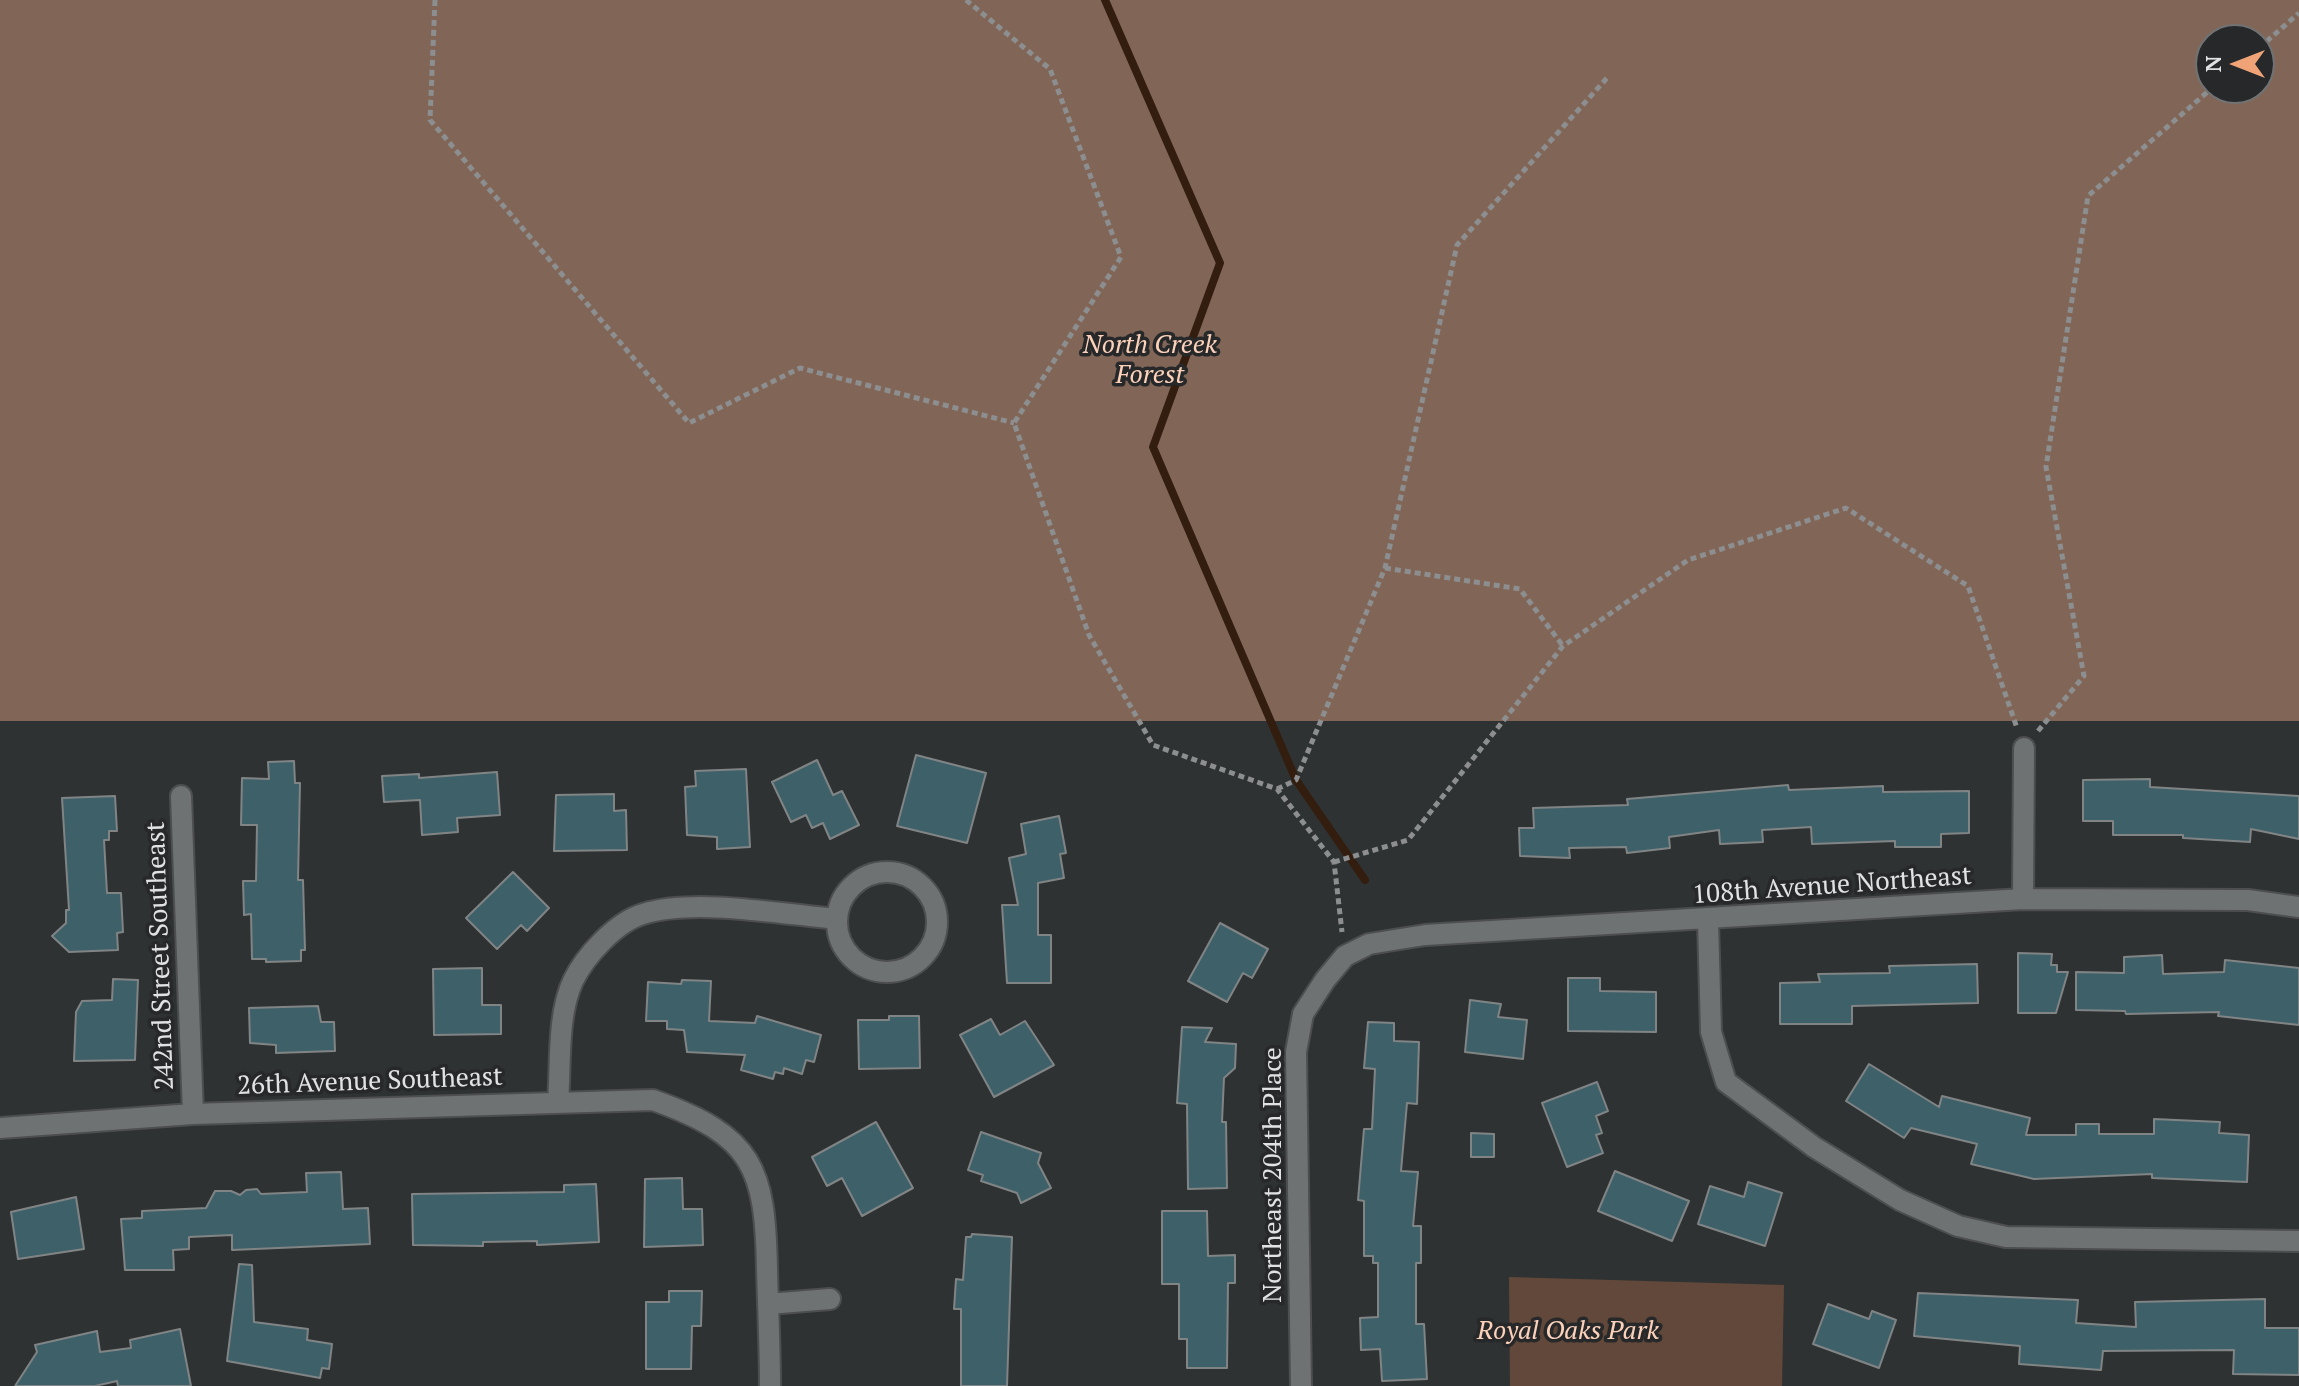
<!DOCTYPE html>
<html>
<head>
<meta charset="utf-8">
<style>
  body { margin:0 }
  #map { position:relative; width:2299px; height:1386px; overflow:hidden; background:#2f3233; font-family:"PT Serif",serif }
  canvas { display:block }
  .north { position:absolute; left:2195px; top:24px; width:80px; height:80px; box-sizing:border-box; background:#262829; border:2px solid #707273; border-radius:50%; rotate:270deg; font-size:22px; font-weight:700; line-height:32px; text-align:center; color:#e0e2e3 }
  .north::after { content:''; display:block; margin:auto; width:28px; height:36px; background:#efa377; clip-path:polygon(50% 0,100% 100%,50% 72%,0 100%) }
</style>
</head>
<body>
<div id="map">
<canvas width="2299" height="1386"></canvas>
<div class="north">N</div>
</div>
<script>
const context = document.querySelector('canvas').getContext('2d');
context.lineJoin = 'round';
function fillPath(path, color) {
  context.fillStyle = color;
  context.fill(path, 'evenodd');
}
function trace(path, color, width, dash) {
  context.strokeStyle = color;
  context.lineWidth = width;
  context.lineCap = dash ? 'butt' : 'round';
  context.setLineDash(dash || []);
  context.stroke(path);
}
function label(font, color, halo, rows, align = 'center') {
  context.font = font + ' "PT Serif",serif';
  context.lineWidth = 7;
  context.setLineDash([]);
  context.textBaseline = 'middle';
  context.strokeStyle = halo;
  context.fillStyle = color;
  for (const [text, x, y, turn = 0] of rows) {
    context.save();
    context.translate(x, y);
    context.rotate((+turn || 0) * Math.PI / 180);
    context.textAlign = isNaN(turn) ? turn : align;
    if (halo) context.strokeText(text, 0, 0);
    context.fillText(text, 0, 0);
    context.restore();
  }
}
const green = new Path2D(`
  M 1509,1277 L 1784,1285 L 1782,1386 L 1510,1386 Z`);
const forest = new Path2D(`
  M 0,0 L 2299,0 L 2299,721 L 0,721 ZM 2211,40 L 2259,40 L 2259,88 L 2211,88 Z`);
const stream = new Path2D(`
  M 1105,0 L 1220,263 L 1153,447 L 1296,780 L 1365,880`);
const building = new Path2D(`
  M 916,755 L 986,773 L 967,843 L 897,826 Z
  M 817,760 L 833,795 L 842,791 L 859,825 L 830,839 L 823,823 L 812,828 L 806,815 L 791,822 L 772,782 Z
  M 294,761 L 295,783 L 300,783 L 298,880 L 303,880 L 305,950 L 301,950 L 301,961 L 266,962 L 266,959 L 252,959 L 251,914 L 244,915 L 243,881 L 256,881 L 257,825 L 241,825 L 242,778 L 269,779 L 268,762 Z
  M 746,769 L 750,847 L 717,849 L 717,837 L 687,835 L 685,787 L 696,786 L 695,771 Z
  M 497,772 L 500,815 L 457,818 L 458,832 L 422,835 L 420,800 L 384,802 L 382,776 L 419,774 L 419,778 Z
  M 2150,779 L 2150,787 L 2299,796 L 2299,839 L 2251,829 L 2250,842 L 2183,838 L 2183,835 L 2113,835 L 2113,821 L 2083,821 L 2083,780 Z
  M 1788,785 L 1789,790 L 1883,786 L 1883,792 L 1969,791 L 1969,833 L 1941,834 L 1941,847 L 1895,847 L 1895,841 L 1812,844 L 1811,827 L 1762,830 L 1763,842 L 1720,844 L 1719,830 L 1669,837 L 1670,848 L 1627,853 L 1626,847 L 1569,848 L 1570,858 L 1520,856 L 1519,828 L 1534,828 L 1533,808 L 1628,805 L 1627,799 Z
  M 614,794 L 614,811 L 626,810 L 627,850 L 554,851 L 556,795 Z
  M 115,796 L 117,831 L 109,831 L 109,840 L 104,840 L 107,893 L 121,893 L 123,932 L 117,933 L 118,950 L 69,952 L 52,936 L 66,923 L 66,910 L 69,910 L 62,798 Z
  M 1059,816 L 1066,853 L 1060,854 L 1064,878 L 1038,883 L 1038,935 L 1051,935 L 1051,983 L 1007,983 L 1002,905 L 1018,905 L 1009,858 L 1026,854 L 1021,824 Z
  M 513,872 L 549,908 L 527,931 L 521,925 L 497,949 L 466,918 Z
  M 1220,923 L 1268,949 L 1252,978 L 1243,973 L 1227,1002 L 1188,981 Z
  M 2018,953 L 2052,954 L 2051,965 L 2057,965 L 2057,972 L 2068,972 L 2056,1013 L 2018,1013 Z
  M 2162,955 L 2163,974 L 2224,972 L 2225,960 L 2299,968 L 2299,1025 L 2218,1016 L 2219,1012 L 2126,1014 L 2125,1011 L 2076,1010 L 2076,972 L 2124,973 L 2124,957 Z
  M 1977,964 L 1978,1003 L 1852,1006 L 1852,1024 L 1780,1024 L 1780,983 L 1820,982 L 1818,974 L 1890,973 L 1889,966 Z
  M 482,968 L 482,1005 L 501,1005 L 501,1034 L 434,1035 L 433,969 Z
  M 1568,978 L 1600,978 L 1600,991 L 1656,992 L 1656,1032 L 1568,1031 Z
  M 113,979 L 138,980 L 135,1060 L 74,1061 L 76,1012 L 82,1001 L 112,1000 Z
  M 682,980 L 711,981 L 709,1021 L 755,1023 L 757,1016 L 821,1035 L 814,1062 L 806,1060 L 802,1074 L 784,1068 L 783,1074 L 775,1072 L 773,1079 L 741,1070 L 745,1055 L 687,1052 L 684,1030 L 667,1029 L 667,1021 L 646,1021 L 648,982 L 681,984 Z
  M 1470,1000 L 1501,1004 L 1498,1017 L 1527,1020 L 1523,1059 L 1465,1052 Z
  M 318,1006 L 321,1022 L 334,1022 L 335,1051 L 276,1053 L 276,1045 L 250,1043 L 249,1008 Z
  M 889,1016 L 919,1016 L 920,1068 L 859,1069 L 858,1020 L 889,1020 Z
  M 991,1019 L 1000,1035 L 1025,1021 L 1054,1065 L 994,1097 L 960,1035 Z
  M 1368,1022 L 1394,1023 L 1394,1041 L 1419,1042 L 1417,1104 L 1407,1103 L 1401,1171 L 1418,1172 L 1413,1226 L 1421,1226 L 1421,1263 L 1416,1263 L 1416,1324 L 1424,1324 L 1427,1379 L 1382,1381 L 1380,1349 L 1361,1350 L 1360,1318 L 1378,1317 L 1378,1263 L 1373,1263 L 1373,1256 L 1364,1256 L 1364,1201 L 1358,1200 L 1364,1129 L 1372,1129 L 1375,1069 L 1364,1068 Z
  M 1182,1027 L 1212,1028 L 1205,1042 L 1236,1044 L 1235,1068 L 1224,1078 L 1222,1122 L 1226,1122 L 1227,1188 L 1188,1189 L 1187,1104 L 1177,1103 Z
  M 1869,1064 L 1939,1107 L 1942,1096 L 2030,1118 L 2026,1135 L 2076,1135 L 2076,1124 L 2099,1124 L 2099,1134 L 2154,1134 L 2154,1119 L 2220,1122 L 2219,1133 L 2249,1135 L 2247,1182 L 2152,1178 L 2152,1174 L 2034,1179 L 1971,1164 L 1977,1144 L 1911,1128 L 1904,1138 L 1846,1101 Z
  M 1597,1082 L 1608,1111 L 1596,1116 L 1602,1133 L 1596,1135 L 1603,1153 L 1567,1167 L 1542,1103 Z
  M 876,1122 L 913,1188 L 862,1216 L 842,1178 L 827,1186 L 812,1157 Z
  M 981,1132 L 1041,1153 L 1038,1163 L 1051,1188 L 1021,1203 L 1017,1193 L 981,1181 L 983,1175 L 968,1170 Z
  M 1471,1133 L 1494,1134 L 1494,1157 L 1471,1157 Z
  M 1615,1171 L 1689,1201 L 1672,1241 L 1598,1211 Z
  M 341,1172 L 343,1209 L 368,1208 L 370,1244 L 232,1250 L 232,1235 L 189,1237 L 189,1249 L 173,1250 L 174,1270 L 125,1270 L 121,1219 L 142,1218 L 142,1211 L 206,1208 L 215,1191 L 231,1191 L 240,1195 L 246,1190 L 257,1189 L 261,1194 L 307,1192 L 306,1173 Z
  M 682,1178 L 683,1209 L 702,1209 L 703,1245 L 644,1247 L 645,1179 Z
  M 1748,1182 L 1782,1193 L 1765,1246 L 1698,1224 L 1710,1186 L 1744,1197 Z
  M 596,1184 L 599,1242 L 537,1245 L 537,1241 L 483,1242 L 483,1246 L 413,1245 L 412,1194 L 564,1192 L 564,1185 Z
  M 76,1197 L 84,1249 L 18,1259 L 11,1212 Z
  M 1162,1211 L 1207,1211 L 1208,1256 L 1235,1255 L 1235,1283 L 1228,1283 L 1227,1368 L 1187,1368 L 1187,1339 L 1179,1339 L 1179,1284 L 1162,1284 Z
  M 972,1234 L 1012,1237 L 1007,1386 L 961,1386 L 961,1309 L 954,1309 L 956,1279 L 963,1280 L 966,1237 L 971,1237 Z
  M 239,1264 L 252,1265 L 254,1322 L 308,1329 L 307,1340 L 332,1344 L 329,1369 L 322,1368 L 320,1378 L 227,1361 Z
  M 669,1291 L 702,1291 L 701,1326 L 692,1326 L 691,1369 L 646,1369 L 646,1302 L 669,1302 Z
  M 1918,1293 L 2078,1300 L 2076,1323 L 2136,1327 L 2135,1302 L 2265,1299 L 2265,1328 L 2299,1328 L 2299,1375 L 2233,1374 L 2234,1350 L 2103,1351 L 2101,1370 L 2019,1364 L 2020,1346 L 1914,1336 Z
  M 1828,1304 L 1869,1319 L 1872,1311 L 1896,1320 L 1879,1368 L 1813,1344 Z
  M 180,1329 L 191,1386 L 118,1386 L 117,1381 L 95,1386 L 15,1386 L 37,1352 L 35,1345 L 97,1331 L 100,1352 L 131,1348 L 130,1340 Z`);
const path = new Path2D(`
  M 435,0 L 430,120 L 689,423 L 800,368 L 1014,423
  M 966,0 L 1050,69 L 1121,257 L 1014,423 L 1089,635 L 1153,745 L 1277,789 L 1334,862 L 1342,932
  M 2259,48 L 2299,13
  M 1385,568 L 1520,589 L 1563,646
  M 2038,731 L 2084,676 L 2046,467 L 2088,196 L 2212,88
  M 1277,789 L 1296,780 L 1385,568 L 1457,245 L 1607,78
  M 1334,862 L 1408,840 L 1563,646 L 1688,560 L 1846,508 L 1968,586 L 2017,728`);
const minor = new Path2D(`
  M 181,796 L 193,1114
  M837 922a50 50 0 1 1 100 0a50 50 0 1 1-100 0Z
  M 2023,899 L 2024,748
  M 1708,920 L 1711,1032 L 1726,1082 L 1814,1147 L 1900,1200 L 1958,1226 L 2006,1237 L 2299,1241
  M 558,1102 C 561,1064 557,1015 573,981 C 585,956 616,922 643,914 C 694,898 782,914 837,919
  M 0,1128 L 193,1114 L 653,1100 C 754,1136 765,1168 767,1269 C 768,1308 770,1347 770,1386
  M 768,1304 L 830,1299
  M 1301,1386 L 1296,1052 L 1303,1014 L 1325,980 L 1345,956 L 1369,944 L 1425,935 L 2023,899 L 2248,900 L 2299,907`);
const parkNames = [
  ["North Creek",1150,346],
  ["Forest",1150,376],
  ["Royal Oaks Park",1568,1332]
];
const streetNames = [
  ["108th Avenue Northeast",1832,886,-4],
  ["242nd Street Southeast",161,956,-92],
  ["26th Avenue Southeast",370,1082,-2],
  ["Northeast 204th Place",1274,1175,-90]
];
fillPath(green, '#61483a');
fillPath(forest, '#816657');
trace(stream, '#331d0f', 8);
fillPath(building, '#3e6069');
trace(building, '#808485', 2);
trace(minor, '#4c4e4f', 24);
trace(path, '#8c8e8f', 5, [6, 4]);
trace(minor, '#6f7273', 20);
label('italic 26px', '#fcd1ba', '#262829', parkNames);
label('26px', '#e0e2e3', '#262829', streetNames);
</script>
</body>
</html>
